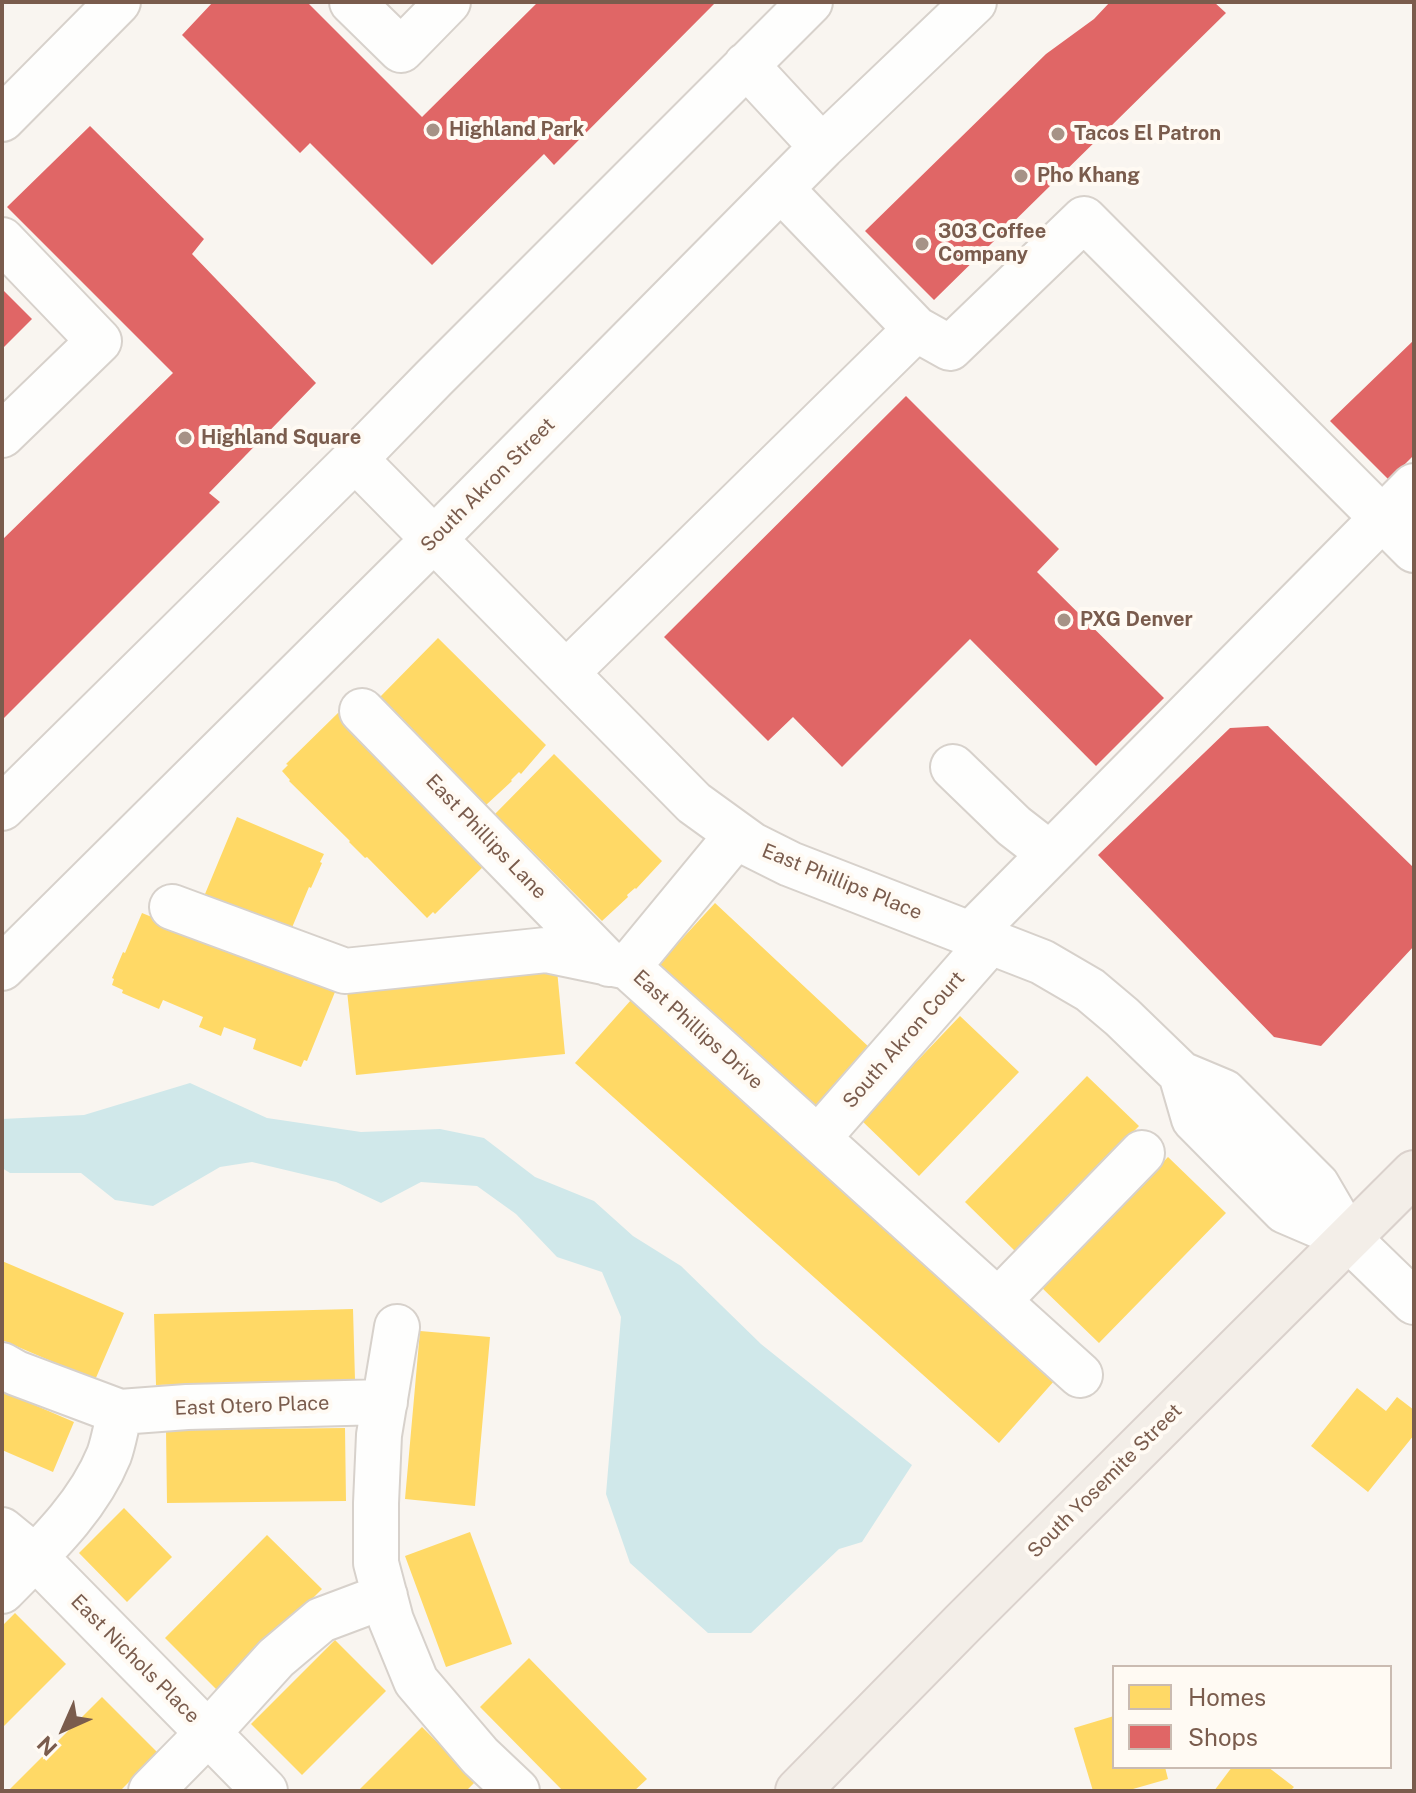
<!DOCTYPE html>
<html>
<head>
<meta charset="utf-8">
<style>
  body { margin:0 }
  #map { position:relative; width:1416px; height:1793px; overflow:hidden; background:#f9f5f0; font-family:"Public Sans",sans-serif }
  canvas { display:block }
  .frame { position:absolute; inset:0; border:4px solid #7a5c4d; pointer-events:none }
  .legend { position:absolute; left:1112px; top:1665px; width:280px; height:104px; box-sizing:border-box; background:#fffaf3; border:2px solid #cabbb1; margin:0; padding:10px 14px; list-style:none; font-size:24px; color:#7a5c4d }
  .legend li { display:flex; align-items:center; gap:16px; height:40px }
  .legend b { width:40px; border:2px solid #cabbb1 }
  .north { position:absolute; left:24px; top:1689px; width:80px; height:80px; -webkit-text-stroke:6px #fffaf3; paint-order:stroke; rotate:225deg; font-size:22px; font-weight:700; line-height:32px; text-align:center; color:#7a5c4d }
  .north::after { content:''; display:block; margin:auto; width:28px; height:36px; background:#7a5c4d; clip-path:polygon(50% 0,100% 100%,50% 72%,0 100%) }
</style>
</head>
<body>
<div id="map">
<canvas width="1416" height="1793"></canvas>
<div class="frame"></div>
<ul class="legend">
<li><b style="height:22px;background:#ffd966"></b>Homes</li>
<li><b style="height:22px;background:#e06666"></b>Shops</li>
</ul>
<div class="north">N</div>
</div>
<script>
const context = document.querySelector('canvas').getContext('2d');
context.lineJoin = 'round';
function fillPath(path, color) {
  context.fillStyle = color;
  context.fill(path, 'evenodd');
}
function trace(path, color, width, dash) {
  context.strokeStyle = color;
  context.lineWidth = width;
  context.lineCap = dash ? 'butt' : 'round';
  context.setLineDash(dash || []);
  context.stroke(path);
}
function label(font, color, halo, rows, align = 'center') {
  context.font = font + ' "Public Sans",sans-serif';
  context.lineWidth = 8;
  context.setLineDash([]);
  context.textBaseline = 'middle';
  context.strokeStyle = halo;
  context.fillStyle = color;
  for (const [text, x, y, turn = 0] of rows) {
    context.save();
    context.translate(x, y);
    context.rotate((+turn || 0) * Math.PI / 180);
    context.textAlign = isNaN(turn) ? turn : align;
    if (halo) context.strokeText(text, 0, 0);
    context.fillText(text, 0, 0);
    context.restore();
  }
}
const water = new Path2D(`
  M 190,1083 L 267,1118 L 361,1132 L 440,1129 L 484,1138 L 535,1177 L 594,1201 L 633,1236 L 681,1266 L 761,1344 L 912,1465 L 862,1542 L 839,1549 L 751,1633 L 708,1633 L 630,1563 L 606,1494 L 621,1317 L 602,1272 L 557,1257 L 516,1214 L 477,1186 L 421,1182 L 381,1203 L 336,1182 L 252,1162 L 220,1167 L 153,1206 L 115,1200 L 81,1173 L 10,1173 L 2,1168 L 2,1119 L 84,1115 Z`);
const homes = new Path2D(`
  M 438,638 L 546,745 L 521,774 L 519,772 L 511,780 L 512,781 L 486,805 L 379,698 Z
  M 339,712 L 488,862 L 435,914 L 433,912 L 427,918 L 367,857 L 365,858 L 349,842 L 350,841 L 289,781 L 290,780 L 282,771 L 288,765 L 286,764 Z
  M 554,754 L 662,861 L 636,889 L 635,888 L 627,895 L 628,897 L 602,921 L 495,814 Z
  M 237,817 L 324,854 L 320,862 L 322,863 L 311,888 L 309,887 L 291,930 L 205,894 Z
  M 715,903 L 870,1048 L 813,1108 L 659,964 Z
  M 142,913 L 335,992 L 307,1061 L 304,1060 L 301,1067 L 253,1049 L 256,1039 L 224,1027 L 221,1036 L 199,1027 L 203,1017 L 163,1000 L 159,1009 L 122,993 L 123,990 L 112,985 L 114,979 L 112,978 L 123,952 L 125,953 Z
  M 557,970 L 565,1054 L 356,1075 L 347,991 Z
  M 631,1000 L 1055,1380 L 999,1443 L 575,1063 Z
  M 960,1016 L 1019,1072 L 919,1176 L 861,1120 Z
  M 1087,1076 L 1139,1126 L 1016,1252 L 965,1202 Z
  M 1168,1157 L 1226,1213 L 1099,1343 L 1041,1287 Z
  M 2,1261 L 124,1313 L 95,1380 L 2,1340 Z
  M 353,1309 L 355,1380 L 156,1385 L 154,1314 Z
  M 420,1331 L 490,1337 L 475,1506 L 405,1499 Z
  M 1357,1388 L 1386,1411 L 1397,1397 L 1414,1410 L 1414,1435 L 1368,1492 L 1311,1446 Z
  M 2,1391 L 74,1422 L 53,1472 L 2,1450 Z
  M 345,1428 L 346,1501 L 167,1503 L 166,1430 Z
  M 124,1508 L 172,1557 L 127,1602 L 79,1553 Z
  M 470,1532 L 512,1644 L 446,1667 L 405,1556 Z
  M 267,1535 L 322,1589 L 219,1692 L 165,1638 Z
  M 15,1613 L 66,1664 L 2,1728 L 2,1626 Z
  M 335,1640 L 386,1691 L 302,1775 L 251,1724 Z
  M 529,1658 L 647,1779 L 634,1791 L 563,1791 L 480,1707 Z
  M 102,1697 L 158,1753 L 120,1791 L 8,1791 Z
  M 1114,1716 L 1114,1767 L 1165,1767 L 1168,1779 L 1133,1789 L 1133,1791 L 1093,1791 L 1074,1728 Z
  M 422,1727 L 476,1781 L 466,1791 L 358,1791 Z
  M 1232,1767 L 1268,1767 L 1294,1787 L 1290,1791 L 1214,1791 Z`);
const shops = new Path2D(`
  M 213,2 L 307,2 L 422,117 L 538,2 L 716,2 L 554,165 L 544,154 L 432,265 L 310,143 L 300,153 L 182,35 Z
  M 1110,2 L 1214,2 L 1226,13 L 934,300 L 865,231 L 1046,54 L 1094,19 Z
  M 90,126 L 204,239 L 192,254 L 316,383 L 209,493 L 220,502 L 2,720 L 2,540 L 173,373 L 7,207 Z
  M 2,289 L 32,319 L 2,349 Z
  M 1414,340 L 1414,455 L 1389,480 L 1330,421 Z
  M 906,396 L 1059,549 L 1037,572 L 1164,698 L 1096,766 L 970,639 L 842,767 L 793,717 L 768,741 L 664,637 Z
  M 1268,726 L 1414,868 L 1414,946 L 1321,1046 L 1274,1037 L 1098,855 L 1230,728 Z`);
const minor = new Path2D(`
  M 352,2 L 401,50 L 448,2
  M 746,65 L 822,147
  M 2,119 L 118,2
  M 781,189 L 916,329 L 950,348 L 1084,219 L 1414,550
  M 2,240 L 99,341 L 2,435
  M 355,459 L 694,803 L 752,845 L 790,864 L 1042,962 L 1090,990 L 1122,1017 L 1181,1074 L 1224,1092 L 1317,1185 L 1348,1238 L 1414,1302
  M 566,673 L 916,329
  M 362,711 L 609,964
  M 953,767 L 1014,826 L 1050,854
  M 2,808 L 355,459 L 433,379 L 810,2
  M 172,907 L 345,971 L 546,950 L 628,967 L 1080,1375
  M 971,934 L 1414,486
  M 628,967 L 737,835
  M 2,968 L 433,540 L 822,147 L 974,2
  M 1181,1074 L 1194,1119 L 1285,1211 L 1348,1238
  M 818,1138 L 990,942
  M 998,1301 L 1142,1153
  M 397,1327 L 379,1435 L 376,1503 L 376,1563 L 391,1620 L 416,1681 L 480,1756 L 517,1791
  M 2,1365 L 16,1373 L 120,1412 L 187,1407 L 385,1402
  M 2,1530 L 35,1557 L 265,1791
  M 2,1591 C 42,1550 87,1509 109,1455 C 114,1441 116,1426 120,1412
  M 151,1791 L 208,1733 L 276,1658 L 321,1620 L 385,1596`);
const major = new Path2D(`
  M 798,1791 L 963,1623 L 1414,1173`);
const markers = [
  [433,130,8,"#a69286"],
  [1058,134,8,"#a69286"],
  [1021,176,8,"#a69286"],
  [922,244,8,"#a69286"],
  [185,438,8,"#a69286"],
  [1064,620,8,"#a69286"]
];
const poiNames = [
  ["Highland Park",449,130],
  ["Tacos El Patron",1074,134],
  ["Pho Khang",1037,176],
  ["303 Coffee",938,232],
  ["Company",938,255],
  ["Highland Square",201,438],
  ["PXG Denver",1080,620]
];
const streetNames = [
  ["South Akron Street",488,485,-45],
  ["East Phillips Lane",486,837,46],
  ["East Phillips Place",842,882,22],
  ["East Phillips Drive",698,1030,42],
  ["South Akron Court",904,1040,-49],
  ["East Otero Place",252,1406,-2],
  ["South Yosemite Street",1105,1481,-45],
  ["East Nichols Place",135,1659,45]
];
fillPath(water, '#d0e8ea');
fillPath(homes, '#ffd966');
fillPath(shops, '#e06666');
trace(minor, '#d7d1cb', 48);
trace(major, '#dad1cc', 48);
trace(minor, '#fefefd', 44);
trace(major, '#f3eee8', 44);
for (const [x, y, r, color] of markers) {
  const dot = new Path2D();
  dot.arc(x, y, r, 0, 2 * Math.PI);
  context.fillStyle = color;
  context.fill(dot);
  trace(dot, '#fffaf3', 3);
}
label('bold 20px', '#7a5c4d', '#fffaf3', poiNames, 'left');
label('20px', '#7a5c4d', '#fffaf3', streetNames);
</script>
</body>
</html>
